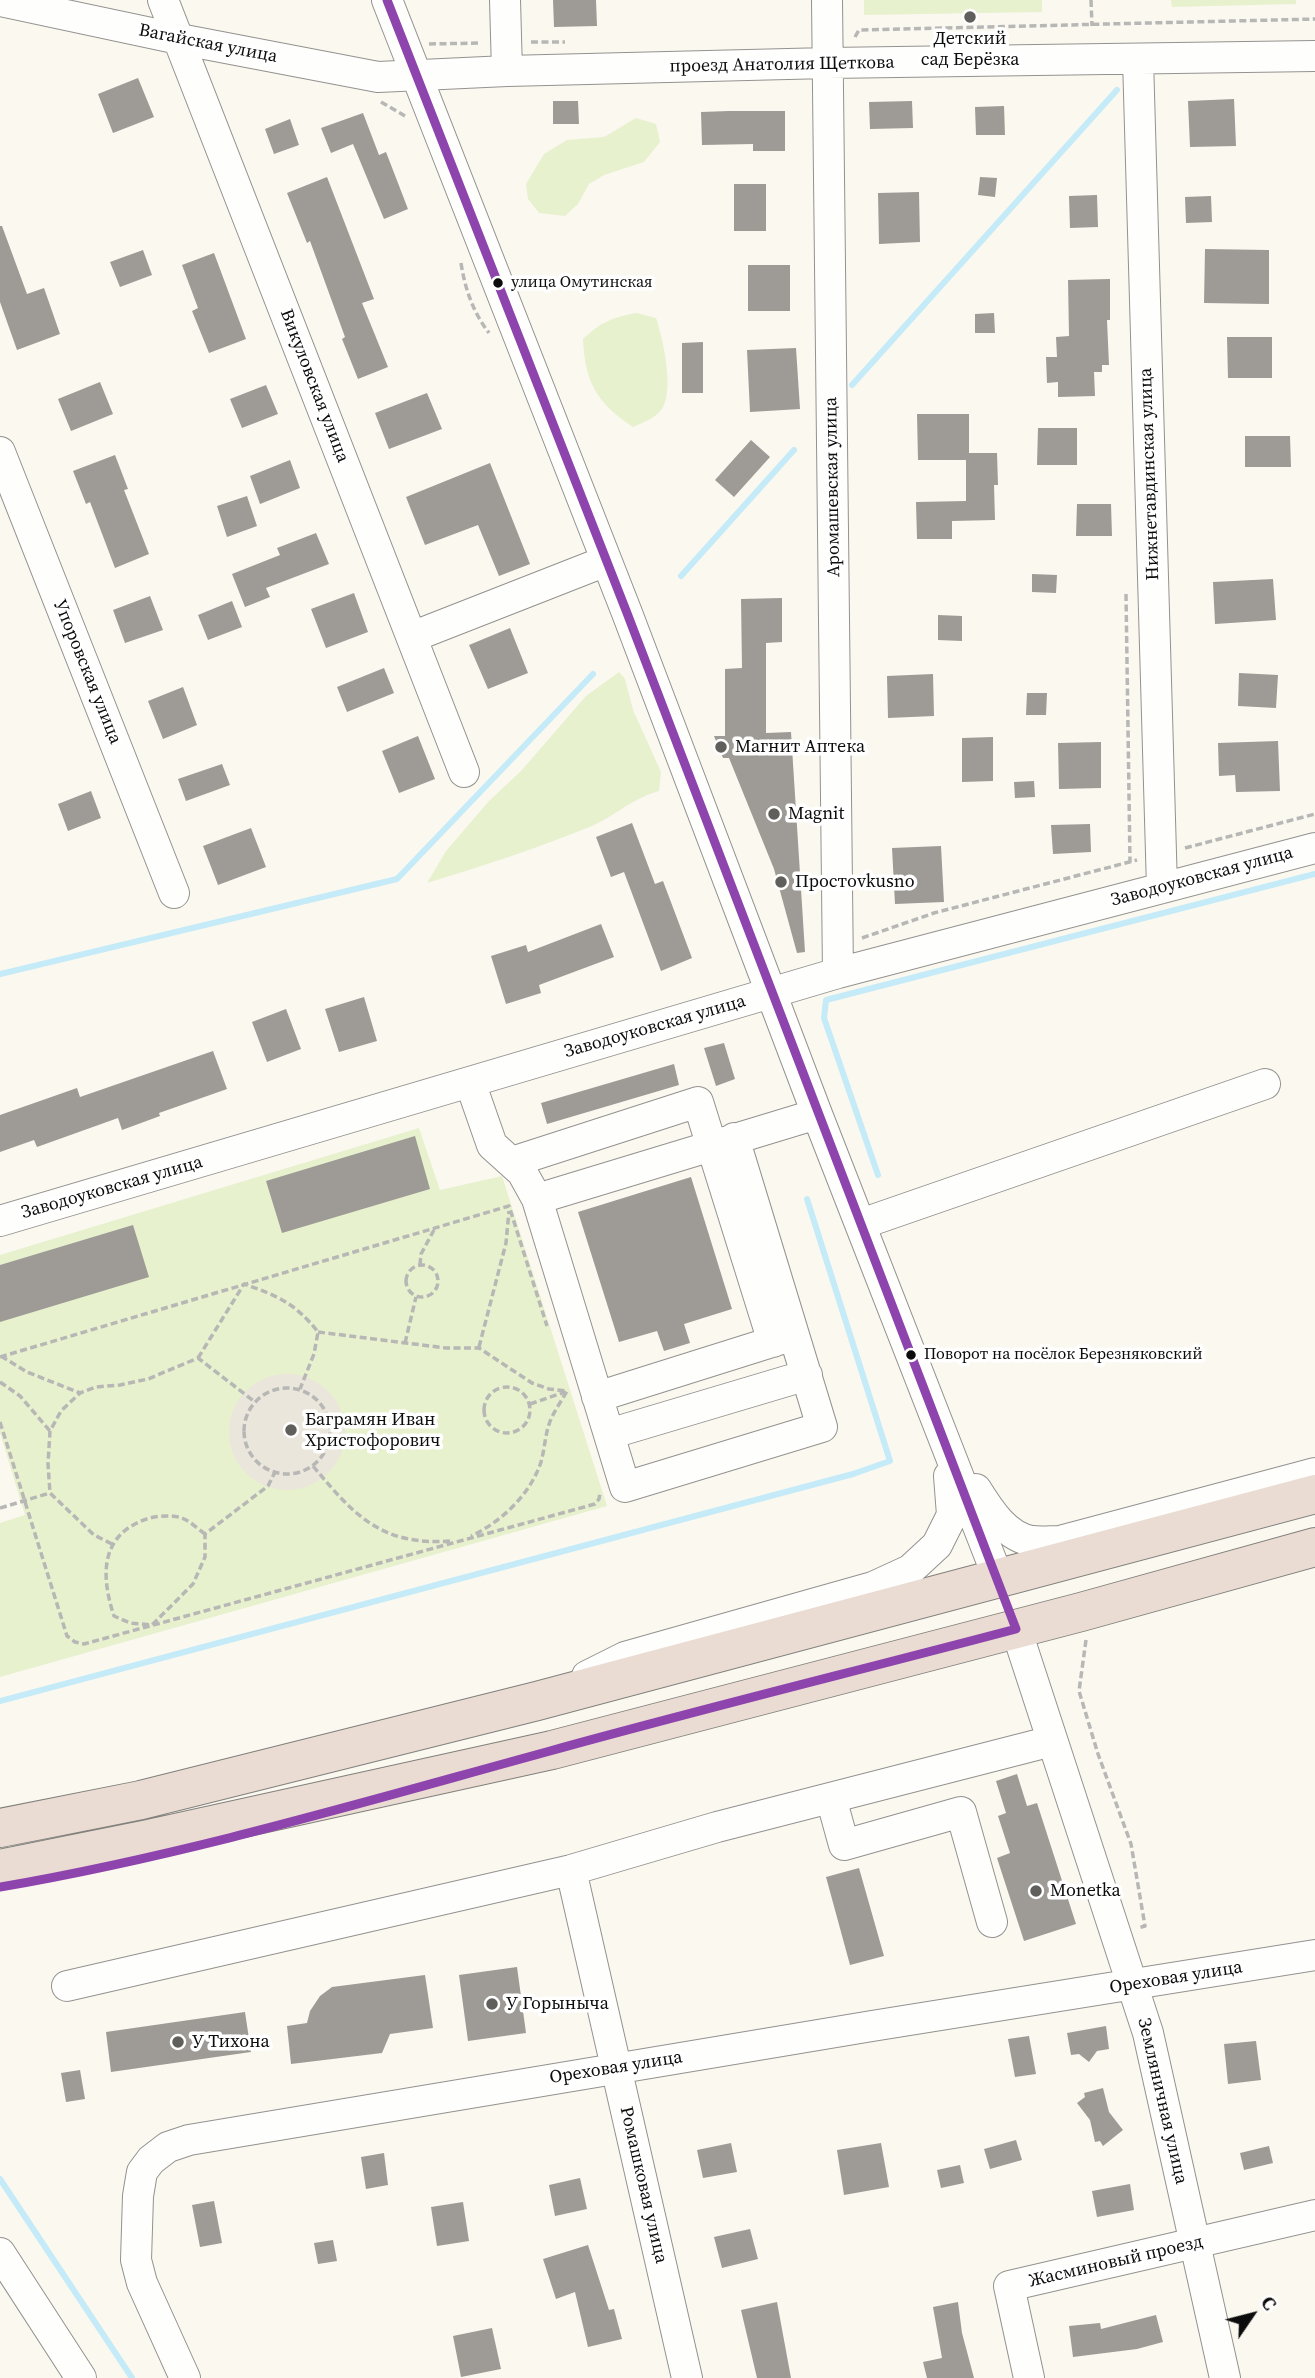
<!DOCTYPE html>
<html>
<head>
<meta charset="utf-8">
<style>
  body { margin:0 }
  #map { position:relative; width:1315px; height:2378px; overflow:hidden; background:#fbf8f0; font-family:"Source Serif 4",serif }
  canvas { display:block }
  .north { position:absolute; left:1217px; top:2280px; width:70px; height:70px; -webkit-text-stroke:5px #fff; paint-order:stroke; rotate:55deg; font-size:19px; font-weight:700; line-height:28px; text-align:center; color:#0c0c0c }
  .north::after { content:''; display:block; margin:auto; width:24px; height:32px; background:#0c0c0c; clip-path:polygon(50% 0,100% 100%,50% 72%,0 100%) }
</style>
</head>
<body>
<div id="map">
<canvas width="1315" height="2378"></canvas>
<div class="north">С</div>
</div>
<script>
const context = document.querySelector('canvas').getContext('2d');
context.lineJoin = 'round';
function fillPath(path, color) {
  context.fillStyle = color;
  context.fill(path, 'evenodd');
}
function trace(path, color, width, dash) {
  context.strokeStyle = color;
  context.lineWidth = width;
  context.lineCap = dash ? 'butt' : 'round';
  context.setLineDash(dash || []);
  context.stroke(path);
}
function label(font, color, halo, rows, align = 'center') {
  context.font = font + ' "Source Serif 4",serif';
  context.lineWidth = 7;
  context.setLineDash([]);
  context.textBaseline = 'middle';
  context.strokeStyle = halo;
  context.fillStyle = color;
  for (const [text, x, y, turn = 0] of rows) {
    context.save();
    context.translate(x, y);
    context.rotate((+turn || 0) * Math.PI / 180);
    context.textAlign = isNaN(turn) ? turn : align;
    if (halo) context.strokeText(text, 0, 0);
    context.fillText(text, 0, 0);
    context.restore();
  }
}
const green = new Path2D(`
  M 864,0 L 1042,0 L 1042,12 L 864,15 Z
  M 1171,0 L 1296,0 L 1296,4 L 1172,7 Z
  M 636,118 L 656,124 L 660,142 L 644,162 L 604,175 L 589,184 L 578,204 L 565,216 L 539,213 L 528,199 L 526,184 L 544,154 L 567,140 L 604,137 Z
  M 637,313 L 656,318 C 663,339 673,384 664,405 C 659,417 644,422 633,427 C 597,403 585,383 583,339 C 601,322 613,317 637,313 Z
  M 619,672 L 625,679 L 633,710 L 661,772 L 659,791 C 633,798 616,815 592,826 C 538,848 483,866 427,883 L 446,851 L 489,801 L 521,771 L 586,696 Z
  M 419,1128 L 440,1190 L 502,1176 L 607,1506 L 0,1677 L 0,1523 L 25,1515 L 0,1433 L 0,1255 Z`);
const plaza = new Path2D(`
  M229 1432a58 58 0 1 1 116 0a58 58 0 1 1-116 0Z`);
const stream = new Path2D(`
  M 852,385 L 1117,90
  M 681,576 L 794,450
  M 0,974 L 397,879 L 593,674
  M 878,1175 L 824,1018 L 826,1000 L 1315,874
  M 0,1701 L 853,1474 L 890,1461 L 807,1199
  M 0,2179 L 132,2378`);
const building = new Path2D(`
  M 553,0 L 596,0 L 597,26 L 554,27 Z
  M 138,78 L 154,117 L 113,133 L 98,94 Z
  M 1234,99 L 1236,146 L 1190,147 L 1188,101 Z
  M 553,101 L 578,101 L 579,124 L 553,124 Z
  M 912,101 L 913,128 L 870,129 L 869,102 Z
  M 1004,106 L 1005,135 L 976,135 L 975,107 Z
  M 729,111 L 785,111 L 785,151 L 753,151 L 753,144 L 702,145 L 701,112 Z
  M 363,113 L 379,155 L 386,152 L 408,209 L 384,219 L 353,144 L 331,153 L 321,128 Z
  M 290,119 L 299,145 L 274,154 L 265,129 Z
  M 327,177 L 374,299 L 362,303 L 388,367 L 358,379 L 342,339 L 345,337 L 310,241 L 307,243 L 287,193 Z
  M 980,177 L 997,178 L 995,197 L 978,195 Z
  M 734,184 L 766,184 L 766,231 L 734,231 Z
  M 919,192 L 920,242 L 879,244 L 878,193 Z
  M 1097,195 L 1098,227 L 1070,228 L 1069,196 Z
  M 1211,196 L 1212,222 L 1186,223 L 1185,197 Z
  M 0,226 L 2,226 L 27,294 L 44,288 L 60,334 L 17,350 L 0,302 Z
  M 1205,249 L 1269,250 L 1269,304 L 1204,303 Z
  M 143,250 L 152,275 L 120,287 L 110,262 Z
  M 214,253 L 246,339 L 209,353 L 192,311 L 198,308 L 182,265 Z
  M 748,265 L 790,265 L 790,311 L 748,311 Z
  M 1110,279 L 1110,320 L 1107,320 L 1109,365 L 1102,365 L 1102,372 L 1094,372 L 1095,396 L 1058,397 L 1058,382 L 1047,383 L 1046,357 L 1057,357 L 1056,337 L 1069,336 L 1068,280 Z
  M 994,313 L 995,333 L 975,333 L 975,314 Z
  M 1227,337 L 1272,337 L 1272,378 L 1228,378 Z
  M 703,342 L 703,393 L 682,393 L 682,343 Z
  M 796,348 L 800,409 L 750,412 L 747,350 Z
  M 100,382 L 113,414 L 71,431 L 58,399 Z
  M 266,385 L 278,414 L 242,428 L 230,399 Z
  M 427,393 L 442,429 L 389,449 L 375,413 Z
  M 917,414 L 969,414 L 969,453 L 997,453 L 998,485 L 994,485 L 995,520 L 952,521 L 952,539 L 917,539 L 916,502 L 966,501 L 966,460 L 918,460 Z
  M 1038,428 L 1077,428 L 1077,465 L 1037,465 Z
  M 1245,436 L 1290,436 L 1291,467 L 1245,467 Z
  M 751,440 L 770,457 L 734,497 L 715,480 Z
  M 115,455 L 128,489 L 124,490 L 149,554 L 115,568 L 90,502 L 86,504 L 73,471 Z
  M 290,460 L 300,488 L 260,504 L 250,476 Z
  M 490,463 L 530,564 L 499,576 L 478,525 L 425,545 L 406,497 Z
  M 247,496 L 257,526 L 227,537 L 217,506 Z
  M 1077,504 L 1111,504 L 1112,536 L 1076,536 Z
  M 316,533 L 329,564 L 266,588 L 270,597 L 245,607 L 232,574 L 280,555 L 277,548 Z
  M 1032,574 L 1057,575 L 1056,593 L 1032,592 Z
  M 1273,579 L 1276,620 L 1215,624 L 1213,582 Z
  M 354,593 L 368,632 L 326,648 L 311,609 Z
  M 150,596 L 163,630 L 125,643 L 113,610 Z
  M 782,598 L 782,642 L 766,643 L 766,733 L 791,732 L 805,952 L 797,953 L 774,869 L 729,758 L 723,758 L 714,736 L 725,736 L 725,669 L 742,668 L 741,599 Z
  M 232,601 L 242,627 L 208,640 L 198,615 Z
  M 938,615 L 962,616 L 962,641 L 938,640 Z
  M 510,628 L 528,673 L 488,689 L 469,645 Z
  M 384,668 L 394,693 L 347,712 L 337,687 Z
  M 1239,673 L 1278,675 L 1276,708 L 1238,706 Z
  M 933,674 L 934,716 L 888,718 L 887,676 Z
  M 183,687 L 197,725 L 163,739 L 148,701 Z
  M 1027,693 L 1047,693 L 1046,715 L 1026,715 Z
  M 418,736 L 435,779 L 399,793 L 382,751 Z
  M 993,737 L 993,781 L 962,782 L 962,738 Z
  M 1278,741 L 1280,791 L 1236,792 L 1235,775 L 1219,776 L 1218,743 Z
  M 1101,742 L 1101,788 L 1059,789 L 1058,743 Z
  M 222,764 L 230,785 L 186,801 L 178,779 Z
  M 1034,781 L 1035,797 L 1015,798 L 1014,782 Z
  M 91,791 L 101,818 L 68,831 L 58,804 Z
  M 632,823 L 655,884 L 663,881 L 692,958 L 661,971 L 624,872 L 611,877 L 596,837 Z
  M 1090,824 L 1091,852 L 1053,854 L 1051,825 Z
  M 251,828 L 266,867 L 218,885 L 203,846 Z
  M 941,846 L 944,902 L 895,904 L 892,848 Z
  M 601,924 L 614,957 L 539,985 L 541,993 L 506,1004 L 491,956 L 526,945 L 528,952 Z
  M 364,997 L 377,1041 L 339,1052 L 325,1009 Z
  M 286,1009 L 301,1049 L 267,1062 L 252,1022 Z
  M 724,1043 L 735,1079 L 716,1086 L 704,1048 Z
  M 213,1051 L 227,1089 L 159,1113 L 160,1116 L 122,1130 L 118,1118 L 37,1147 L 34,1140 L 0,1152 L 0,1115 L 77,1088 L 80,1097 Z
  M 674,1064 L 679,1085 L 547,1124 L 541,1103 Z
  M 415,1136 L 430,1189 L 282,1233 L 266,1181 Z
  M 691,1177 L 732,1309 L 684,1324 L 690,1343 L 664,1351 L 657,1331 L 619,1342 L 578,1212 Z
  M 133,1225 L 149,1277 L 0,1322 L 0,1265 Z
  M 1017,1774 L 1027,1806 L 1037,1803 L 1076,1924 L 1024,1941 L 997,1858 L 1010,1853 L 998,1816 L 1006,1813 L 996,1781 Z
  M 859,1868 L 884,1956 L 850,1965 L 826,1877 Z
  M 517,1967 L 526,2033 L 468,2041 L 459,1975 Z
  M 425,1975 L 433,2028 L 390,2034 L 382,2053 L 291,2064 L 287,2026 L 307,2023 L 310,2011 L 320,1996 L 332,1987 Z
  M 245,2012 L 251,2052 L 111,2072 L 106,2032 Z
  M 1106,2026 L 1109,2049 L 1097,2051 L 1089,2062 L 1079,2054 L 1071,2055 L 1067,2033 Z
  M 1029,2036 L 1036,2074 L 1015,2077 L 1008,2039 Z
  M 1256,2041 L 1261,2080 L 1228,2084 L 1224,2044 Z
  M 80,2070 L 85,2099 L 66,2102 L 61,2073 Z
  M 1103,2088 L 1109,2112 L 1123,2130 L 1103,2146 L 1100,2141 L 1095,2142 L 1090,2120 L 1077,2103 L 1085,2097 L 1084,2093 Z
  M 1016,2140 L 1022,2160 L 990,2169 L 984,2149 Z
  M 731,2143 L 737,2172 L 703,2178 L 697,2150 Z
  M 881,2143 L 889,2187 L 844,2195 L 837,2150 Z
  M 1269,2146 L 1273,2163 L 1244,2170 L 1240,2153 Z
  M 384,2153 L 388,2185 L 366,2189 L 361,2157 Z
  M 960,2165 L 964,2183 L 941,2188 L 937,2170 Z
  M 580,2178 L 587,2209 L 555,2216 L 549,2185 Z
  M 1130,2184 L 1134,2210 L 1097,2217 L 1092,2191 Z
  M 214,2201 L 222,2243 L 200,2247 L 192,2205 Z
  M 463,2202 L 469,2241 L 437,2246 L 431,2207 Z
  M 750,2229 L 758,2259 L 722,2268 L 714,2237 Z
  M 333,2240 L 337,2261 L 318,2264 L 314,2243 Z
  M 588,2245 L 609,2310 L 614,2309 L 622,2339 L 588,2347 L 575,2292 L 556,2299 L 543,2259 Z
  M 777,2302 L 791,2378 L 757,2378 L 741,2310 Z
  M 958,2302 L 962,2333 L 974,2378 L 927,2378 L 923,2362 L 942,2358 L 933,2307 Z
  M 1156,2315 L 1163,2342 L 1137,2349 L 1073,2357 L 1069,2326 L 1100,2323 L 1101,2329 Z
  M 492,2328 L 501,2369 L 461,2377 L 453,2336 Z`);
const path = new Path2D(`
  M 1091,0 L 1092,26
  M 855,37 L 859,30 L 1315,19
  M 531,42 L 565,42
  M 429,44 L 481,43
  M 381,102 L 405,116
  M 461,263 C 465,289 473,312 489,333
  M 1126,594 L 1130,862
  M 1185,848 L 1315,814
  M 862,938 L 934,913 L 1137,860
  M406 1281a16 16 0 1 1 32 0a16 16 0 1 1-32 0Z
  M 420,1265 L 421,1254 L 434,1230
  M 318,1332 L 446,1348 L 479,1348 L 532,1383 L 549,1389 L 567,1391 C 562,1400 555,1410 551,1419 C 545,1433 545,1448 541,1462 C 530,1495 501,1522 471,1536
  M 405,1343 L 416,1297
  M 479,1347 L 506,1243 L 509,1211
  M 1,1356 L 27,1372 L 80,1393
  M 0,1357 L 509,1206 L 547,1326
  M 198,1358 L 244,1284 C 278,1296 295,1303 318,1332 L 314,1354 L 300,1389
  M 0,1382 L 20,1396 L 50,1431
  M484 1410a23 23 0 1 1 46 0a23 23 0 1 1-46 0Z
  M244 1431a43 43 0 1 1 86 0a43 43 0 1 1-86 0Z
  M 530,1404 L 565,1392
  M 0,1422 L 67,1636 L 75,1642 L 84,1644 L 595,1504 L 599,1499 L 600,1493
  M 313,1466 C 354,1515 381,1546 450,1541
  M 0,1508 L 50,1493
  M 205,1534 C 198,1529 190,1521 182,1518 C 169,1514 151,1516 139,1522 C 99,1540 102,1580 114,1616 L 130,1623 L 152,1625 L 193,1584 L 205,1557 L 205,1534 L 268,1486 L 275,1472
  M 112,1544 L 94,1535 L 50,1493 L 48,1464 L 50,1431 L 61,1411 L 80,1393 L 96,1387 L 120,1385 L 148,1379 L 198,1358 L 255,1402
  M 1086,1640 L 1079,1691 L 1098,1754 L 1131,1844 L 1145,1926 L 1138,1928`);
const minor = new Path2D(`
  M 163,0 L 464,772
  M 387,0 L 627,613 L 817,1114 L 999,1580
  M 505,0 L 507,71
  M 827,0 L 838,973
  M 0,1 L 179,39 L 378,77 L 507,71 L 828,63 L 1315,56
  M 1138,59 L 1162,888
  M 0,452 L 174,893
  M 412,637 L 606,561
  M 470,1082 L 492,1145 L 522,1172 L 537,1199
  M 734,1138 L 822,1427 L 625,1487 L 537,1199 L 817,1114
  M 512,1162 L 698,1102 L 773,1342
  M 0,1221 L 838,973 L 1315,848
  M 861,1224 L 1265,1084
  M 597,1397 L 791,1336
  M 609,1434 L 807,1375
  M 976,1489 C 989,1510 1006,1537 1032,1541 C 1041,1542 1051,1541 1060,1541 L 1315,1473
  M 1016,1629 L 1148,2033 L 1225,2378
  M 587,1676 L 625,1657 L 873,1587 L 910,1570 L 937,1545 L 952,1515 L 949,1476
  M 831,1798 L 844,1845 L 961,1812 L 992,1922
  M 571,1870 L 687,2378
  M 67,1986 L 571,1870 L 717,1827 L 1052,1741
  M 0,2253 L 81,2378
  M 185,2378 L 142,2283 L 136,2260 L 138,2196 L 142,2172 L 151,2160 L 168,2147 L 189,2140 L 872,2026 L 1315,1955
  M 1029,2378 L 1009,2286 L 1315,2215`);
const highway = new Path2D(`
  M 0,1828 L 141,1800 L 537,1701 L 1315,1494
  M 0,1869 L 148,1839 L 552,1750 L 1081,1612 L 1315,1547`);
const bus1 = new Path2D(`
  M 0,1887 C 187,1855 367,1801 550,1751 C 705,1708 861,1670 1016,1629 L 627,613 L 387,0`);
const markers = [
  [970,17,7,"#605f5c"],
  [498,283,6,"#0c0c0c"],
  [721,747,7,"#605f5c"],
  [774,814,7,"#605f5c"],
  [781,882,7,"#605f5c"],
  [911,1355,6,"#0c0c0c"],
  [291,1430,7,"#605f5c"],
  [1036,1891,7,"#605f5c"],
  [492,2004,7,"#605f5c"],
  [178,2042,7,"#605f5c"]
];
const busNames = [
  ["улица Омутинская",511,283],
  ["Поворот на посёлок Березняковский",924,1355]
];
const poiNames = [
  ["Детский",970,39,"center"],
  ["сад Берёзка",970,60,"center"],
  ["Магнит Аптека",735,747],
  ["Magnit",788,814],
  ["Простоvkusno",795,882],
  ["Баграмян Иван",305,1420],
  ["Христофорович",305,1441],
  ["Monetka",1050,1891],
  ["У Горыныча",506,2004],
  ["У Тихона",192,2042]
];
const streetNames = [
  ["Вагайская улица",208,44,11],
  ["проезд Анатолия Щеткова",782,65,-1],
  ["Викуловская улица",314,386,69],
  ["Нижнетавдинская улица",1150,474,-92],
  ["Аромашевская улица",833,487,-91],
  ["Упоровская улица",87,672,68],
  ["Заводоуковская улица",1202,877,-15],
  ["Заводоуковская улица",655,1027,-16],
  ["Заводоуковская улица",112,1188,-16],
  ["Ореховая улица",1176,1978,-9],
  ["Ореховая улица",616,2068,-9],
  ["Земляничная улица",1162,2101,77],
  ["Ромашковая улица",643,2185,77],
  ["Жасминовый проезд",1116,2262,-13]
];
fillPath(green, '#e7f1ce');
fillPath(plaza, '#ebe6db');
trace(stream, '#c4ebf7', 6);
fillPath(building, '#9e9a96');
trace(minor, '#94928f', 32);
trace(highway, '#81807c', 40);
trace(path, '#b7b7b5', 3.5, [7, 3.5]);
trace(minor, '#fefefd', 30);
trace(highway, '#eadcd3', 38);
trace(bus1, '#8e44ad', 9);
for (const [x, y, r, color] of markers) {
  const dot = new Path2D();
  dot.arc(x, y, r, 0, 2 * Math.PI);
  context.fillStyle = color;
  context.fill(dot);
  trace(dot, '#fff', 2.5);
}
label('16px', '#0c0c0c', '#fff', busNames, 'left');
label('18px', '#0c0c0c', '#fff', poiNames, 'left');
label('18px', '#0c0c0c', '#fff', streetNames);
</script>
</body>
</html>
